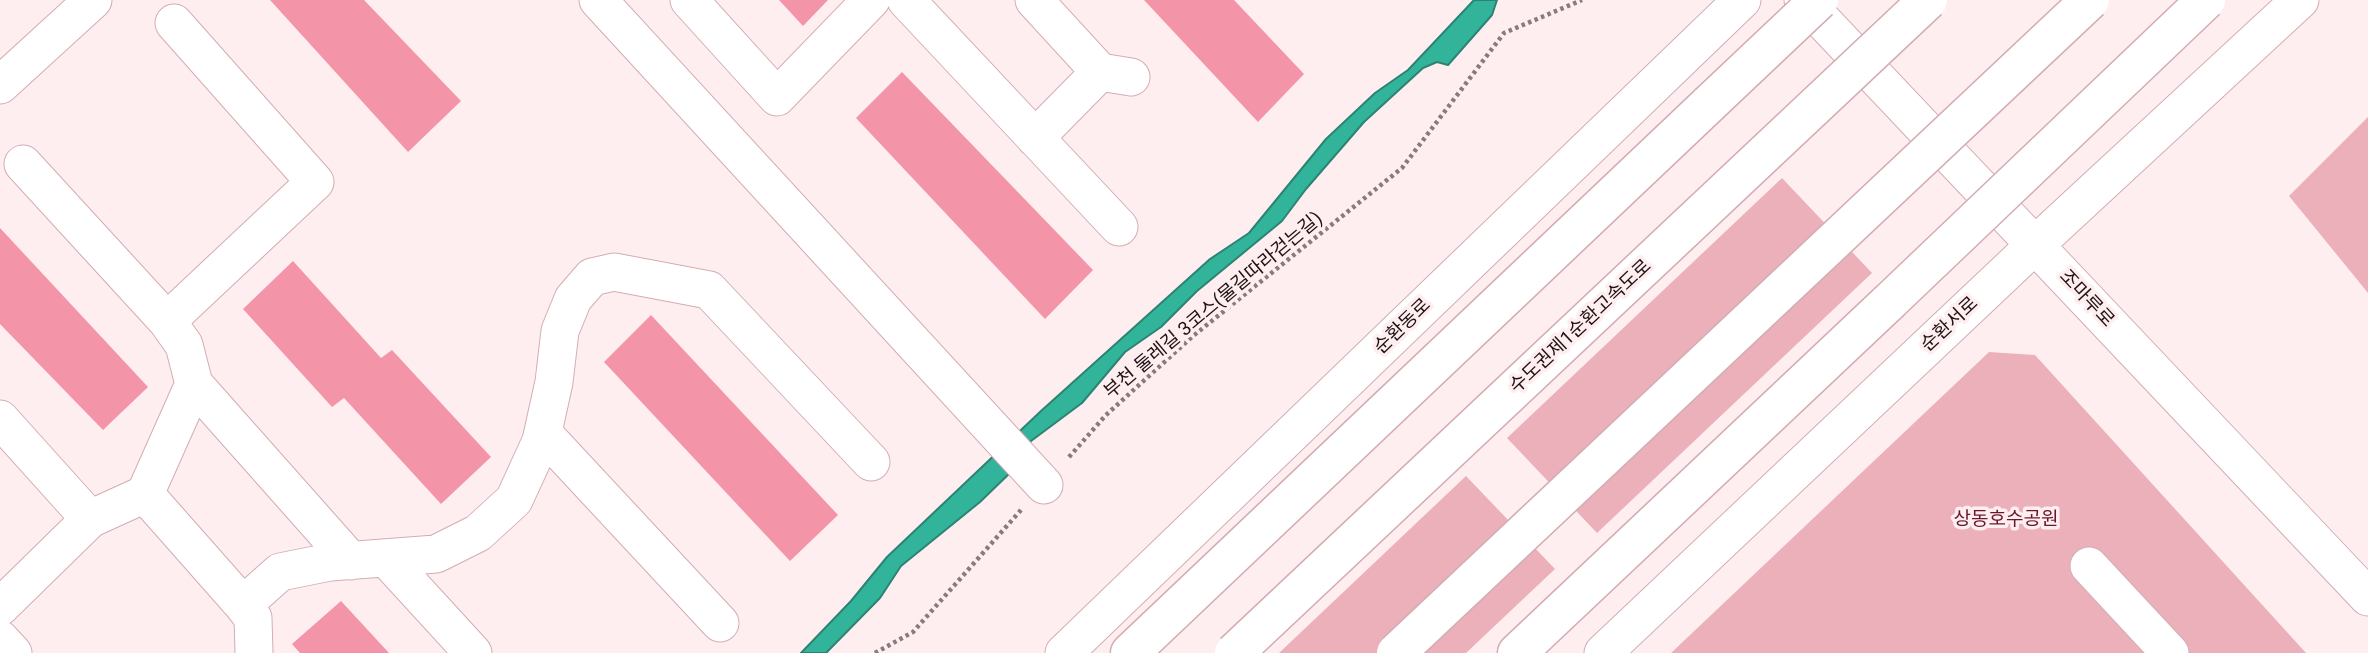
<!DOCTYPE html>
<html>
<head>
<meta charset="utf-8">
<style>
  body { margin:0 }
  canvas { display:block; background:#feeef0 }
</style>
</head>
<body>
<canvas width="2368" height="653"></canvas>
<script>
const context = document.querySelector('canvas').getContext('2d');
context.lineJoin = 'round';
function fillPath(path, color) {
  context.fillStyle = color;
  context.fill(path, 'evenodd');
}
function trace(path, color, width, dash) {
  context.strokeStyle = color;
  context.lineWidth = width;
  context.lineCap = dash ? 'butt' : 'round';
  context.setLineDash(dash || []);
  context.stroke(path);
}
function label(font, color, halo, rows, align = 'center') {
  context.font = font + ' Roboto,"Noto Sans KR",sans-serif';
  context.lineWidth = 7;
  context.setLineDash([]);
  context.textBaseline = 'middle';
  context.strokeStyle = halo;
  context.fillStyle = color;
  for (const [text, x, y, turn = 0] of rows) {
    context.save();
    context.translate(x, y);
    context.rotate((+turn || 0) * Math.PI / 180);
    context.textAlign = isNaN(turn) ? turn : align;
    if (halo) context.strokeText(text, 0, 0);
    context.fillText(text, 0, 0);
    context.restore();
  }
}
const green = new Path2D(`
  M 2368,117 L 2368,293 L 2289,196 Z
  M 1782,178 L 1872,273 L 1597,533 L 1507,438 Z
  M 1989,352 L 2035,355 L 2306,653 L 1671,653 Z
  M 1466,476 L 1555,569 L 1466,653 L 1279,653 Z`);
const water = new Path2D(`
  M 1474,0 L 1497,0 L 1492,15 L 1448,65 L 1437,62 L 1423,68 L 1364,122 L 1306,189 L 1282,221 L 1197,291 L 1161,327 L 1125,352 L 1082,403 L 1031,441 L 1014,469 L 980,502 L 901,566 L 880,598 L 826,653 L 801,653 L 851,601 L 887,557 L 1041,411 L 1210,259 L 1249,233 L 1326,139 L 1375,93 L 1408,70 Z`);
const building = new Path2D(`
  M 270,0 L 364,0 L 461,101 L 408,152 Z
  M 779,0 L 828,0 L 803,26 Z
  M 1144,0 L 1234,0 L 1304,74 L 1258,122 Z
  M 902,72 L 1093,270 L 1045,319 L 856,118 Z
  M 0,228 L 148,387 L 103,430 L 0,324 Z
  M 293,261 L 381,358 L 392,350 L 491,457 L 441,504 L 344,398 L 332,407 L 243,309 Z
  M 651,315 L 838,515 L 790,561 L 604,362 Z
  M 341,601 L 389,653 L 300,653 L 292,644 Z`);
const path = new Path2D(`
  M 1069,457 L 1106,415 L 1193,336 L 1402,168 L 1504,33 L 1582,0
  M 875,653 L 913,632 L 1021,510`);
const minor = new Path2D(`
  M 598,0 L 1044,485
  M 689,0 L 777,97 L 871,0
  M 906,0 L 1119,227
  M 1034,0 L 1100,72
  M 1803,0 L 2368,597
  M 0,85 L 93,0
  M 1035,138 L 1100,72 L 1131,77
  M 23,164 L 167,321
  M 194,384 L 351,561
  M 0,419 L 90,519
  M 543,433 L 720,623
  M 145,494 L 194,384 L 184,345 L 167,321 L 315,182 L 174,23
  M 386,558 L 473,653
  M 2089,566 L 2170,653
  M 243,605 L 253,618 L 254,653
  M 0,607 L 90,519 L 145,494 L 243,605 L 280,572 L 330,562 L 436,554 L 478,533 L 514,500 L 541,441 L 554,382 L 560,331 L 573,299 L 592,277 L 614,272 L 709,290 L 871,462
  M 0,639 L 13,653
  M 1064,653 L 1742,0
  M 1603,653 L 2035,245 L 2300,0`);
const highway = new Path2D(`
  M 1130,653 L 1709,104
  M 1517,653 L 1888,303`);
const highwayBridge = new Path2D(`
  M 1709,104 L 1819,0
  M 1888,303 L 2206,0
  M 1234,653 L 1928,0
  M 1396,653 L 2090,0`);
const streetNames = [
  ["조마루로",2086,299,47],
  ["부천 둘레길 3코스(물길따라걷는길)",1214,306,-40],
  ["순환서로",1950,325,-43],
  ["순환동로",1403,327,-44],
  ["수도권제1순환고속도로",1581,327,-43]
];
const parkNames = [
  ["상동호수공원",2006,520]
];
fillPath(green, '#ecb0bb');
fillPath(water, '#32b49b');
trace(water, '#2c8373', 2);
fillPath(building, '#f494a8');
trace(minor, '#d3adb3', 39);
trace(highway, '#d3adb3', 41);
trace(path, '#887a7d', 4.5, [3.5, 3.5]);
trace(minor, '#fff', 37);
trace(highway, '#fff', 38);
trace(highwayBridge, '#d3adb3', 41, []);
trace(highwayBridge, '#fff', 38);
label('19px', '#1f1215', '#feeef0', streetNames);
label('19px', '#691630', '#feeef0', parkNames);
</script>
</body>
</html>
